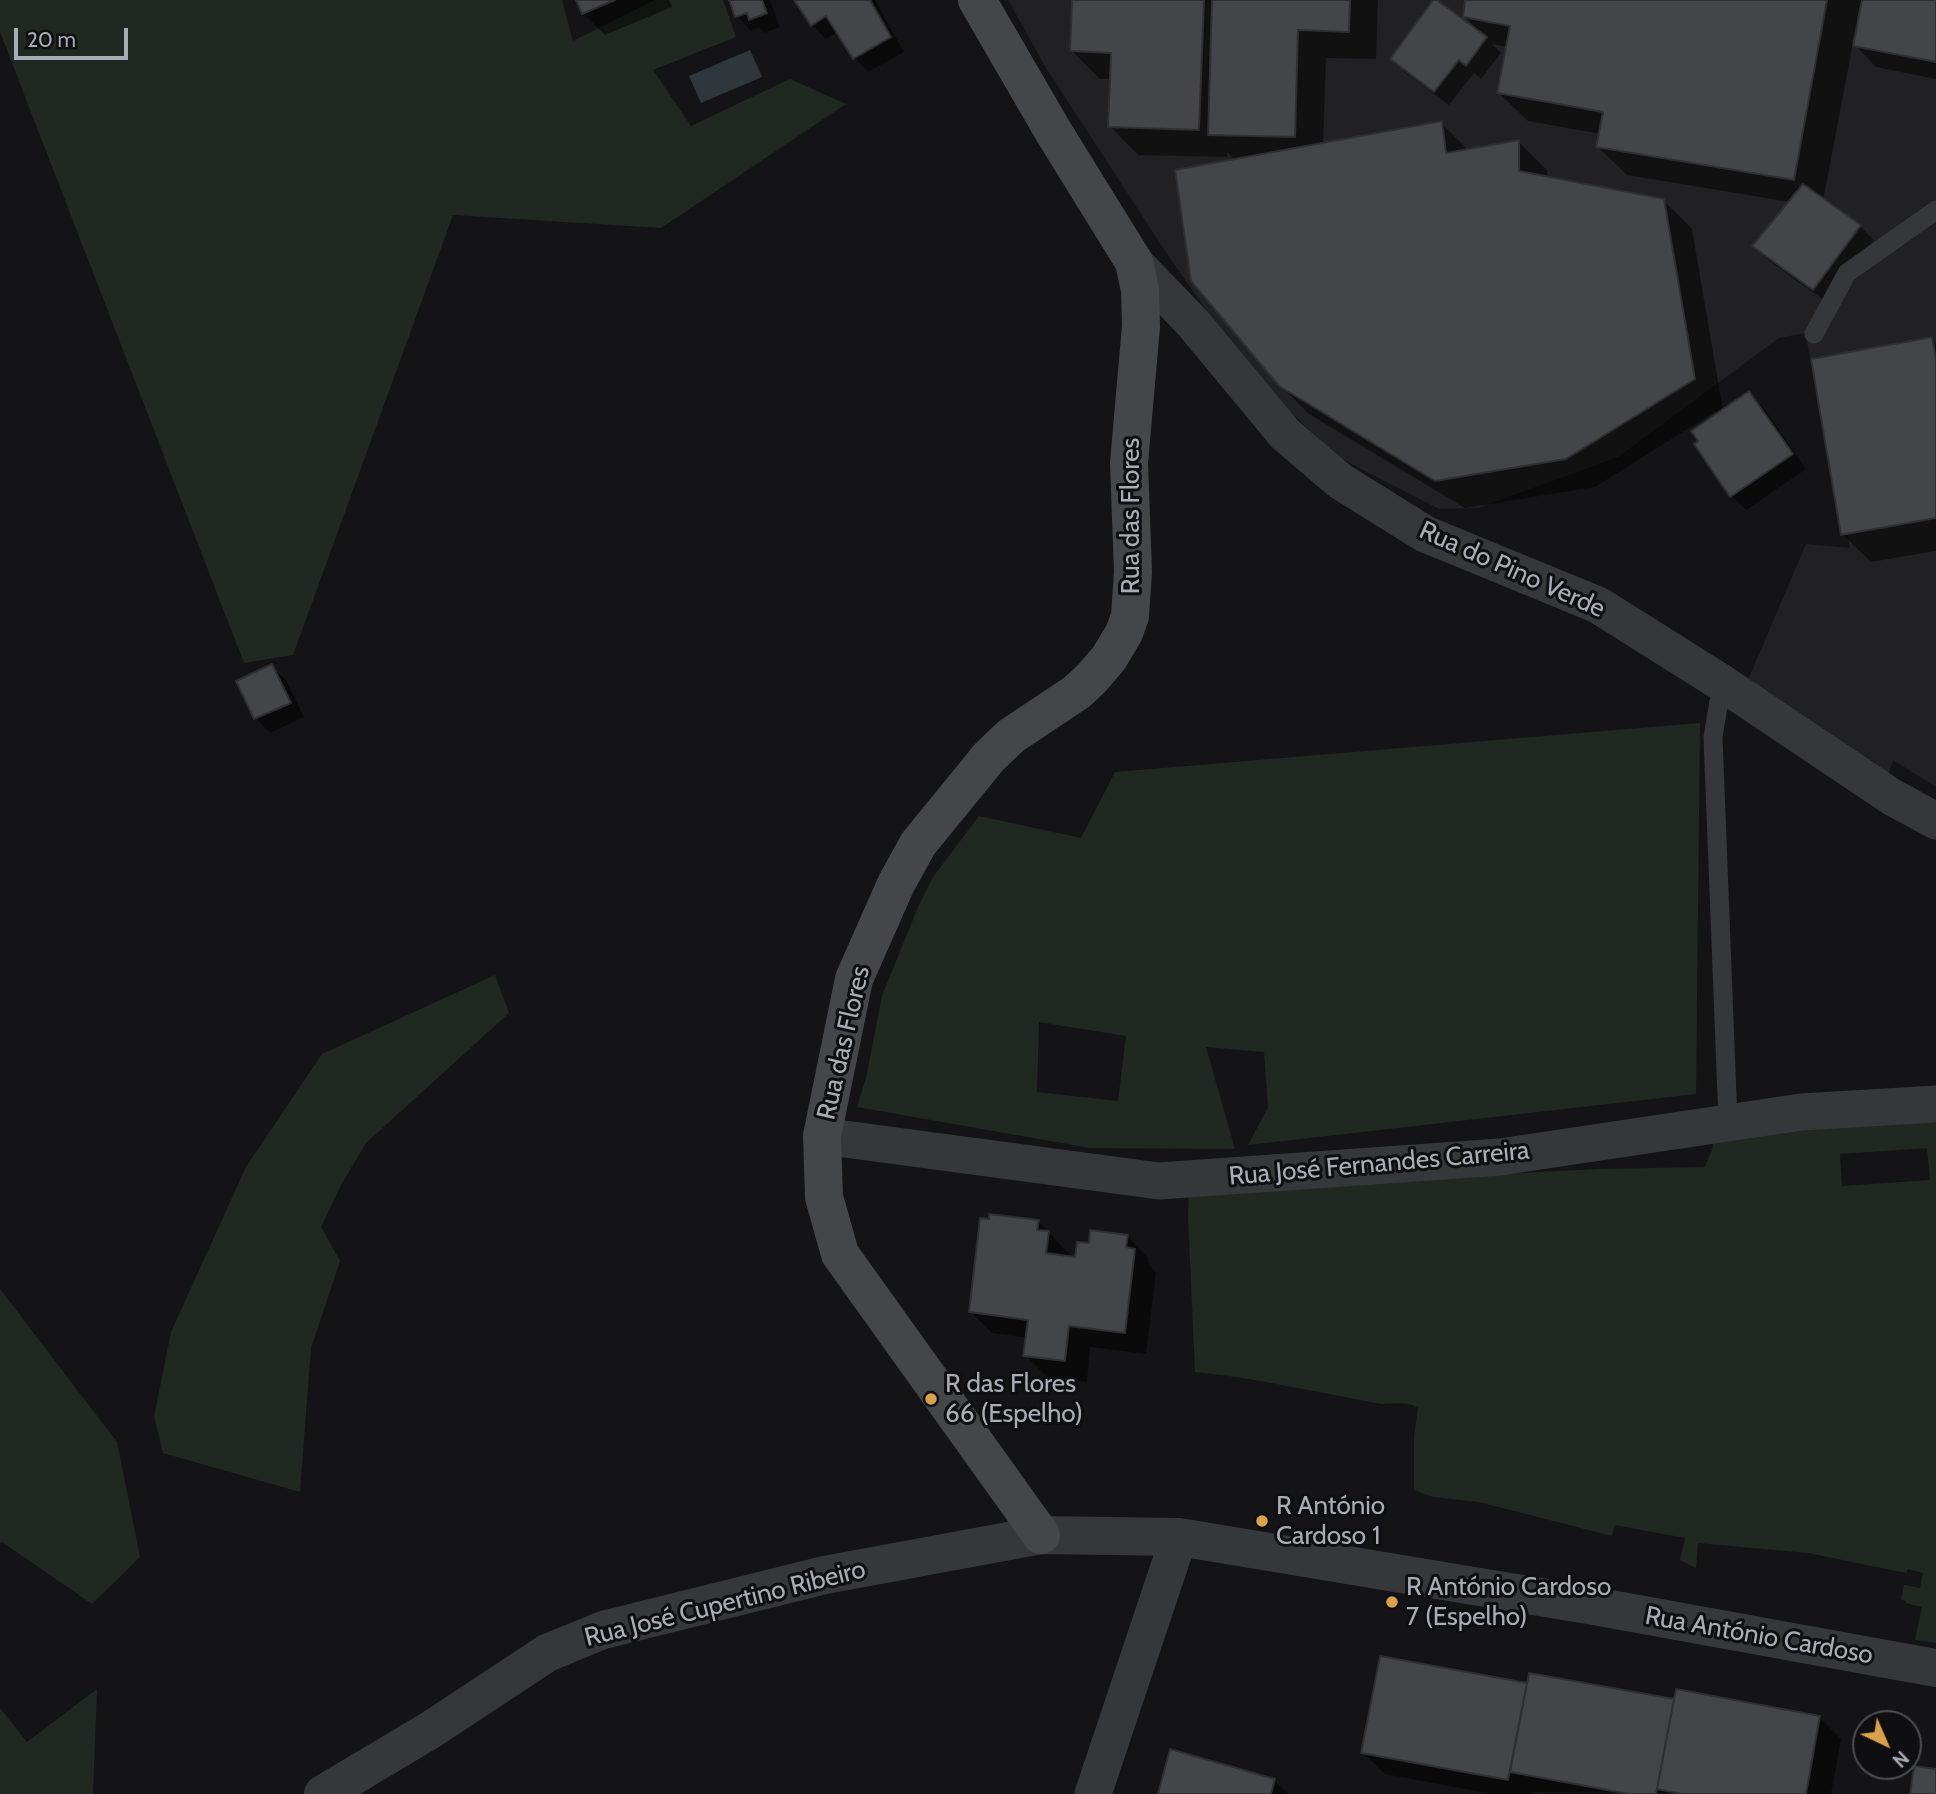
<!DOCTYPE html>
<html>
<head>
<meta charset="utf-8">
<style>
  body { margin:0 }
  #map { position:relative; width:1936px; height:1794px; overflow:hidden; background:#141416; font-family:Cabin,sans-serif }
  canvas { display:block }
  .north { position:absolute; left:1852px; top:1710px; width:70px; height:70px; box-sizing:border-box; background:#0f0f11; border:2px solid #4c4e52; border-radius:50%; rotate:136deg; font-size:19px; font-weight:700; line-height:28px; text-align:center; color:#a8acb4 }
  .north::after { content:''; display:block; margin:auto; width:24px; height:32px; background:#daa248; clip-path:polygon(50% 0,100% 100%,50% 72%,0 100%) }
  .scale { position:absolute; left:14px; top:28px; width:114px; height:32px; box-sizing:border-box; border:4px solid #a8acb4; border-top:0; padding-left:9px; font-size:21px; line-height:24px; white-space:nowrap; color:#a8acb4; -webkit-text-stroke:5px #0f0f11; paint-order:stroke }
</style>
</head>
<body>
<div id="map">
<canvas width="1936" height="1794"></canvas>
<div class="north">N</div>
<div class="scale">20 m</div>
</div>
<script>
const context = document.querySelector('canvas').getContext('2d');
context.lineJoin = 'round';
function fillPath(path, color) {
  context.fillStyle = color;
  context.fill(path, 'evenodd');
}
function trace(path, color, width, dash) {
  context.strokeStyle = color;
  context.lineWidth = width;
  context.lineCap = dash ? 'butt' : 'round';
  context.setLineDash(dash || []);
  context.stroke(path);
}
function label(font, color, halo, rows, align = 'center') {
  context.font = font + ' Cabin,sans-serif';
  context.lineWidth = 6;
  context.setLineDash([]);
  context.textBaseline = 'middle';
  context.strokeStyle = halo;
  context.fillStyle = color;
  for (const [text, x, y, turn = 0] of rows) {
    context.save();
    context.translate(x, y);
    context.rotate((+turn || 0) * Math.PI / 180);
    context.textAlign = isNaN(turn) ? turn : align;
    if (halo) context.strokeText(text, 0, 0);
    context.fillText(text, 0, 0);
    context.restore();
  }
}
const built = new Path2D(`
  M 1008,0 L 1936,0 L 1936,787 L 1893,760 L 1886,782 L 1745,687 L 1806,544 L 1850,548 L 1805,333 L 1779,338 L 1618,457 L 1478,508 L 1439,509 L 1336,456 L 1252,375 L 1169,257 L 1046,68 Z`);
const green = new Path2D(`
  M 0,0 L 562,0 L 573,41 L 655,0 L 723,0 L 736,37 L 653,70 L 691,126 L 790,79 L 846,104 L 661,228 L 453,215 L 293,655 L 244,663 L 0,32 Z
  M 1700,723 L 1696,1094 L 1248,1145 L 1268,1107 L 1264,1052 L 1206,1047 L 1235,1149 L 1090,1148 L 857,1107 L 866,1078 L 882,996 L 918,907 L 933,877 L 979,816 L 1081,838 L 1115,772 ZM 1039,1022 L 1126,1036 L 1118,1101 L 1037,1092 Z
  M 495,975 L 509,1013 L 366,1143 L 341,1185 L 321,1227 L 340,1261 L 311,1348 L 300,1492 L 163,1453 L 154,1416 L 171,1332 L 246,1167 L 322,1054 Z
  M 1936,1118 L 1936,1643 L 1915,1640 L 1922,1607 L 1906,1603 L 1906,1601 L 1901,1599 L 1904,1585 L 1920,1588 L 1923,1573 L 1908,1569 L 1906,1573 L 1808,1553 L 1698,1543 L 1696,1568 L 1680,1560 L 1685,1538 L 1615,1525 L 1612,1536 L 1479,1502 L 1433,1497 L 1414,1490 L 1414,1436 L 1418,1408 C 1405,1399 1390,1406 1376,1403 C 1316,1392 1256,1378 1195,1372 L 1188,1216 L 1189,1190 L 1599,1169 L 1705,1167 L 1712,1150 L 1715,1136 ZM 1927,1148 L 1930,1180 L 1842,1186 L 1840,1154 Z
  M 0,1289 L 117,1442 L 140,1557 L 92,1604 L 2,1542 L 0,1543 Z
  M 97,1689 L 93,1794 L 0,1794 L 0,1708 L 27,1742 Z`);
const water = new Path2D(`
  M 750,50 L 762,77 L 701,103 L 689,76 Z`);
const shadow = new Path2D(`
  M 578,0 L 669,0 L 672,7 L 605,35 L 583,13 Z
  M 731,0 L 770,0 L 780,27 L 765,33 L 759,27 L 751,31 L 737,16 Z
  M 798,0 L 875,0 L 904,52 L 868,72 L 854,57 L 838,32 L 826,39 L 812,25 Z
  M 1073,0 L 1378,0 L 1376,59 L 1326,58 L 1323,145 L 1441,123 L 1469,151 L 1519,142 L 1547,170 L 1547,178 L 1663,200 L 1692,229 L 1723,411 L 1749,393 L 1763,407 L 1806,469 L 1746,510 L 1731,496 L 1696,444 L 1718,414 L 1716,411 L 1595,487 L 1465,508 L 1309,414 L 1280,385 L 1236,161 L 1227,152 L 1227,157 L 1138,155 L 1110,126 L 1111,79 L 1100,79 L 1072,51 Z
  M 1467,0 L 1936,0 L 1936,79 L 1876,67 L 1853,43 L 1823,201 L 1860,226 L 1874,240 L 1828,303 L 1768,260 L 1754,245 L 1790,202 L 1627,175 L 1598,147 L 1601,134 L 1528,121 L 1499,93 L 1508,47 L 1492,44 L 1501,53 L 1481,79 L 1474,73 L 1449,105 L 1406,73 L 1392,59 L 1478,32 L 1479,31 L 1464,16 Z
  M 1932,339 L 1936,344 L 1936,551 L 1871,562 L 1842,534 Z
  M 272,666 L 286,680 L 304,717 L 270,733 L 256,718 L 239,682 Z
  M 1038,1221 L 1070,1255 L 1070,1258 L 1077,1259 L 1091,1245 L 1127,1236 L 1148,1258 L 1148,1263 L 1156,1272 L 1146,1354 L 1090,1347 L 1087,1382 L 1047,1377 L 1025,1355 L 1027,1338 L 992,1333 L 971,1312 Z
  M 1381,1658 L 1528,1685 L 1530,1675 L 1675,1701 L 1819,1717 L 1841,1739 L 1831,1794 L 1532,1792 L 1531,1794 L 1492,1794 L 1385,1774 L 1363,1753 Z
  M 1275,1781 L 1288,1794 L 1159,1794 Z`);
const building = new Path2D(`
  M 576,0 L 615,0 L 582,14 Z
  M 729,0 L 762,0 L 767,13 L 749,20 L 747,13 L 735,17 Z
  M 794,0 L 870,0 L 891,37 L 853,59 L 826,16 L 811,26 Z
  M 1072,0 L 1204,0 L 1199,130 L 1108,127 L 1111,53 L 1070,51 Z
  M 1212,0 L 1350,0 L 1349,32 L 1298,30 L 1295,137 L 1208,135 Z
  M 1433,0 L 1437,0 L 1487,37 L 1466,66 L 1459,60 L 1434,92 L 1390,59 Z
  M 1465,0 L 1827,0 L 1794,180 L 1596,147 L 1603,112 L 1497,93 L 1510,26 L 1463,17 Z
  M 1862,0 L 1936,0 L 1936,62 L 1853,46 Z
  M 1442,121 L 1446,153 L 1519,140 L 1519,171 L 1664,199 L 1695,379 L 1566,459 L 1435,481 L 1279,386 L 1191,281 L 1175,170 Z
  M 1803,184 L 1861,225 L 1813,290 L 1752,246 Z
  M 1932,337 L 1936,360 L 1936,518 L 1841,535 L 1811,359 Z
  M 1749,391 L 1793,454 L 1730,497 L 1694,444 L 1698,441 L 1691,431 Z
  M 272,664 L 291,703 L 254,719 L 236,681 Z
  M 989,1214 L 1039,1220 L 1037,1230 L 1049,1231 L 1046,1253 L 1075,1257 L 1077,1242 L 1089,1243 L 1090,1230 L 1128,1235 L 1126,1247 L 1135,1249 L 1125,1333 L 1069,1326 L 1065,1361 L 1023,1356 L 1028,1320 L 969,1312 L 980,1218 L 989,1219 Z
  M 1380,1656 L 1527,1683 L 1508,1780 L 1361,1753 Z
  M 1529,1673 L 1674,1699 L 1656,1794 L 1629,1794 L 1510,1772 Z
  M 1676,1689 L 1820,1716 L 1806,1794 L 1682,1794 L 1657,1789 Z
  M 1170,1749 L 1275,1779 L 1271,1794 L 1158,1794 Z
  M 1914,1766 L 1936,1769 L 1936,1794 L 1910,1794 Z`);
const service = new Path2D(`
  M 1814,334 L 1847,273 L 1936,210
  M 1722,683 L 1713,737 L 1728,1122`);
const minor = new Path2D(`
  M 1134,262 L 1192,322 L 1285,434 L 1340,481 L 1425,534 L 1598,605 L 1722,683 L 1892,797 L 1936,821
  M 822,1136 L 1159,1181 L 1500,1157 L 1801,1112 L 1936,1104
  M 1093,1794 L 1179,1537`);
const tertiary = new Path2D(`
  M 323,1794 L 432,1729 L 547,1653 L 603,1630 L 825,1575 L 1041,1535 L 1179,1537 L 1594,1606 L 1936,1668`);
const secondary = new Path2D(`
  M 977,0 L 1053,131 L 1134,262 L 1140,290 L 1141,326 L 1129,463 L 1133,572 L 1130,616 L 1124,633 L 1109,658 L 1092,678 L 1077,692 L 1011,736 L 989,757 L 918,844 L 896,884 L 854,979 L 822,1136 L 824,1197 L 840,1254 L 1041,1535`);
const markers = [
  [931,1399,7,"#daa248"],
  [1262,1521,7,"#daa248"],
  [1392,1602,7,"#daa248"]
];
const streetNames = [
  ["Rua das Flores",1131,516,-90],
  ["Rua do Pino Verde",1512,570,24],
  ["Rua das Flores",844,1043,-77],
  ["Rua José Fernandes Carreira",1379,1164,-5],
  ["Rua José Cupertino Ribeiro",725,1604,-14],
  ["Rua António Cardoso",1759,1636,10]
];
const poiNames = [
  ["R das Flores",945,1384],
  ["66 (Espelho)",945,1414],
  ["R António",1276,1506],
  ["Cardoso 1",1276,1536],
  ["R António Cardoso",1406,1587],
  ["7 (Espelho)",1406,1617]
];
fillPath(built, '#212123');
fillPath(green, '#212822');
fillPath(water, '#2f373d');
fillPath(shadow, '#0007');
fillPath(building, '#444548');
trace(building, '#2f2f32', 2);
trace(service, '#36373a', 19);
trace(minor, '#36373a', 37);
trace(tertiary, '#36373a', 38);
trace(secondary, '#44464a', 38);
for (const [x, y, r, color] of markers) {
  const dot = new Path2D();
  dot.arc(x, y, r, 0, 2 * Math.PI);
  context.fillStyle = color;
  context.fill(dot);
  trace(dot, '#0f0f11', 2.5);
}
label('26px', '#a8acb4', '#0f0f11', streetNames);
label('26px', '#a8acb4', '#0f0f11', poiNames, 'left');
</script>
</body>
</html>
